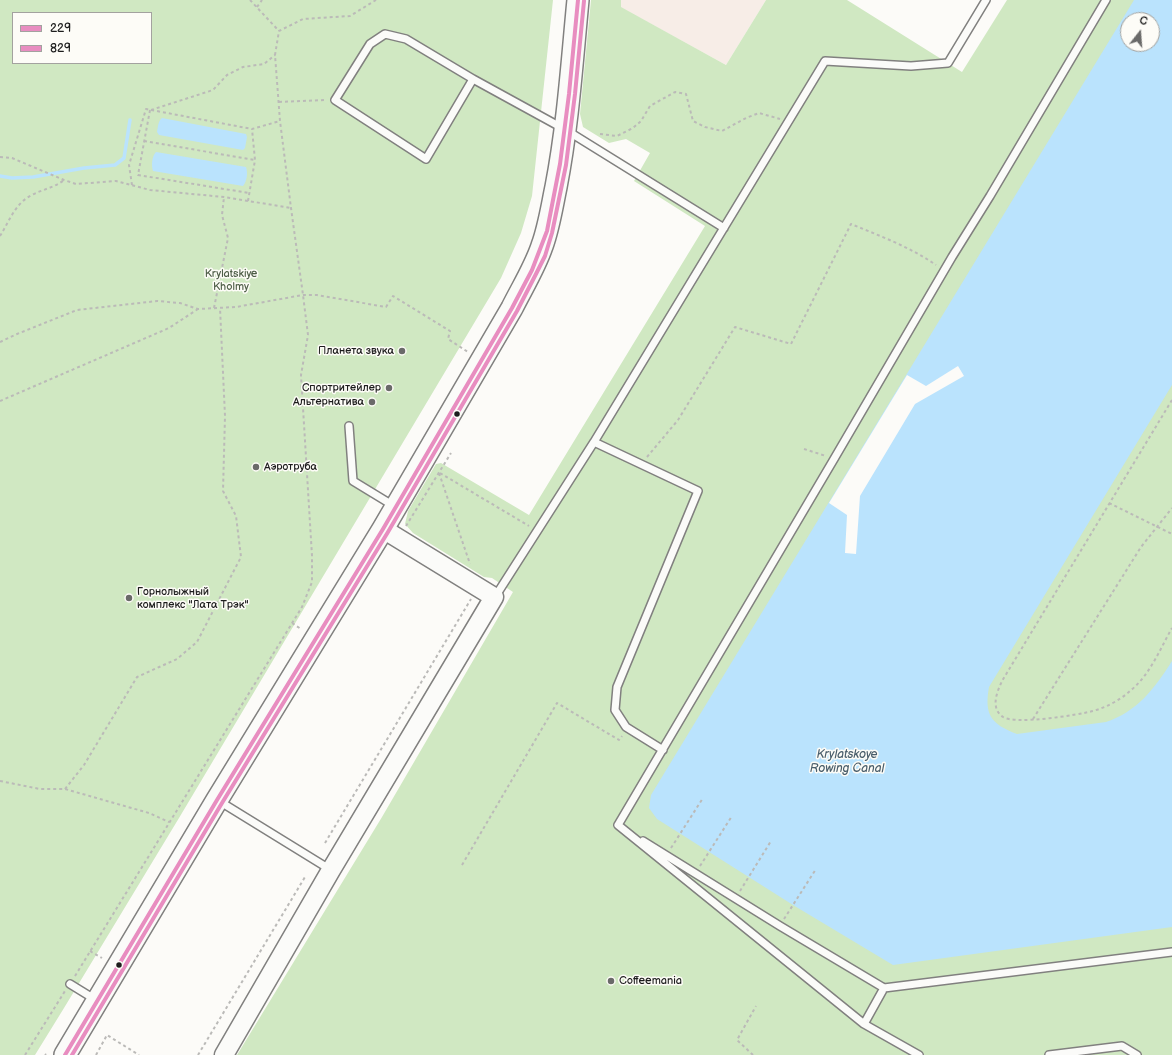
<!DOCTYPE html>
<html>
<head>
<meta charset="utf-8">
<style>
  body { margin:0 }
  #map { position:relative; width:1172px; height:1055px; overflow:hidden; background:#fcfbf8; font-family:"Balsamiq Sans",sans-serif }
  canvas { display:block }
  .legend { position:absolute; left:12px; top:12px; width:140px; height:52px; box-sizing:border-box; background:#fdfcf7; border:1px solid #a3a29f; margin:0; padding:5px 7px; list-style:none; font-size:12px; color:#1c1c1c }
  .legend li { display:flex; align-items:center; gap:8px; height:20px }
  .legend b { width:20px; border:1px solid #a3a29f }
  .north { position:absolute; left:1120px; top:12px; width:40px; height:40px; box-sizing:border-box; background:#fdfcf7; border:1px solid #a3a29f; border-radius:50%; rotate:17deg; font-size:11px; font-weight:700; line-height:16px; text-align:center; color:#1c1c1c }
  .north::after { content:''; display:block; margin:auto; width:14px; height:18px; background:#6a6a69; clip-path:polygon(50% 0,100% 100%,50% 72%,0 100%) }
</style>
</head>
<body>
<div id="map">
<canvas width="1172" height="1055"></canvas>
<ul class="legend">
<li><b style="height:5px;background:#e88dc0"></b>229</li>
<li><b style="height:5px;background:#e88dc0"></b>829</li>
</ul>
<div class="north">С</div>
</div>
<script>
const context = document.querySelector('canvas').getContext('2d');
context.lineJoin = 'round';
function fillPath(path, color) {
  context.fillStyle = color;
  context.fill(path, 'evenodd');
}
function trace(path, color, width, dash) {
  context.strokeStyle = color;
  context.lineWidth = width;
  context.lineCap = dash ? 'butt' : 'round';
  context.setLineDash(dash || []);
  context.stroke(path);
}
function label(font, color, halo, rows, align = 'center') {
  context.font = font + ' "Balsamiq Sans",sans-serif';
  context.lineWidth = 3;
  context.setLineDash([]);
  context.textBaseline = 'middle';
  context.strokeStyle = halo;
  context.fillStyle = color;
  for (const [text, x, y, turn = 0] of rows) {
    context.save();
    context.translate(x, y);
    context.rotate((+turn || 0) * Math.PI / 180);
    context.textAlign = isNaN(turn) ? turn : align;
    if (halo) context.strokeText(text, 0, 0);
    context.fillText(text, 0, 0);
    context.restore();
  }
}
const built = new Path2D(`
  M 621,0 L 766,0 L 726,65 L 620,7 Z`);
const green = new Path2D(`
  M 0,0 L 553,0 L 532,196 L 521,233 L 501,278 L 179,818 L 64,1008 L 35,1055 L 0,1055 ZM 13,13 L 151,13 L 151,63 L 13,63 Z
  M 591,0 L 621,0 L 621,7 L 726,65 L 766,0 L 847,0 L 962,72 L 1007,0 L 1172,0 L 1172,1055 L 237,1055 L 382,817 L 513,592 L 492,578 L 484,577 L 413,533 L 405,524 L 408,511 L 436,464 L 441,463 L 529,515 L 705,226 L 634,181 L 650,153 L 626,139 L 609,143 L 583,127 L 580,114 ZM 1128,20 L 1152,20 L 1152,44 L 1128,44 Z`);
const water = new Path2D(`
  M 1134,0 L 1172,0 L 1172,385 L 989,687 C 984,715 991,724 1017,734 L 1106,722 C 1137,712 1155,688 1172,661 L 1172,927 L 893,965 L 793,905 L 657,819 L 649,808 L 651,795 ZM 1128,20 L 1152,20 L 1152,44 L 1128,44 Z
  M 162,118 L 246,134 L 247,137 L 245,148 L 243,150 L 159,135 L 157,132 C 158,127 158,121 162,118 Z
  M 156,152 L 246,167 C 248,173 247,181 243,186 L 153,171 C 151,165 152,156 156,152 Z`);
const pier = new Path2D(`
  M 958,366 L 964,376 L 915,404 L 860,496 L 856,554 L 845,553 L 847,515 L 829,503 L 907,375 L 926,386 Z`);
const stream = new Path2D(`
  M 0,176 L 12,178 L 33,177 L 84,168 L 115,165 L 124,158 L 130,120`);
const path = new Path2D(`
  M 250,0 L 279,31
  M 257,7 L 262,0
  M 279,102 L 326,100
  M 150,110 L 138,175 L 249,193
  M 151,110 L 213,90 L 227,75 L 243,67 L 264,64 L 275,55
  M 600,134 L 617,136 L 633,128 L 641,121 L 650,106 L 675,92 L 686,94 L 693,121 L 705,127 L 722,131 L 746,118 L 759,113 L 780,119
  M 144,141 L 255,160
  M 0,157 L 12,158 L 64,180 L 76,184 L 116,181 L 150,190 L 224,197 L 291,208
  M 132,185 L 129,165 L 146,109 L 252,129 L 280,121
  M 248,201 L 255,160 L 252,129
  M 0,236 C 9,222 15,203 32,195 C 43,189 54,188 64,180
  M 214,308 L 228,238 L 222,215 L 224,197
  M 0,342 L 17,334 L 77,310 L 157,301 L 180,303 L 198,309 L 236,307 L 303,295 L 317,295 L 386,307 L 393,296 L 450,331 L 448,339 L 468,352
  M 1172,400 L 1002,681 C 997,692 990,708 1003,717 C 1015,725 1078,715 1093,711 C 1107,707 1120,700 1130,691 C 1150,675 1160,649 1172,628
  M 0,401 L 169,328 L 198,309
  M 804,449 L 826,456
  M 647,457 L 678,420 L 735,327 L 791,344 L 851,224 C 880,236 910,247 936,265
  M 439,473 L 470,564
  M 440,473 L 529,526
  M 1109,503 L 1172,534
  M 406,526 L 451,453
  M 292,623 L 301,629
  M 1033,719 L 1141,547 L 1172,508
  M 0,781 L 40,789 L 65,789 L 149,813 L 169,822
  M 65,789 L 84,765 L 137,677 L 177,659 L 197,642 L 241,557 L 236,516 L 223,491 L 225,416 L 220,308
  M 325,843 L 471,599
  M 671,848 L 703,798
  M 462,865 L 557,703 L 619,740 L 622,736
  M 700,866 L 732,816
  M 740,891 L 771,841
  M 784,919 L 816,869
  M 90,951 L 102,958
  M 75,976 L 302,607 L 312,582 L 312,556 L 301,375 L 308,335 L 303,295 L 291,208 L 280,121 L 275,55 L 279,31 L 303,19 L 350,16 L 376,0
  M 45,1054 L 46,1055
  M 25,1055 L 65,991
  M 96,1055 L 107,1035 L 139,1055
  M 198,1055 L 305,877
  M 753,1055 L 737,1040 L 756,1006`);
const service = new Path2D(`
  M 473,79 L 406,39 L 385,34 L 370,44 L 335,100 L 426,159 L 473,79 L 566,130 L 724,228
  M 349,426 L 353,481 L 394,506
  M 594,442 L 698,491 L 617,687 L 615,710 L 626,727 L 663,750
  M 495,597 L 594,442 L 825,61 L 911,66 L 948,63 L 986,0
  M 219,801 L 331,870
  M 618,825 L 834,459 L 952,257 L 990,196 L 1106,0
  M 618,825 L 864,1024 L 919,1055
  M 643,841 L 780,926 L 884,988 L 864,1024
  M 70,984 L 96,1000
  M 884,988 L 1172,952
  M 1049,1055 L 1122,1046 L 1137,1055`);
const tertiary = new Path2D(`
  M 224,1055 L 331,870 L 494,597 L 383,529`);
const secondary = new Path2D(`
  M 65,1055 L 217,800 L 383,529 L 512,308 C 522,288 535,267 542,246 C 549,227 552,206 556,187 C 568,125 572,62 578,0`);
const bus1 = new Path2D(`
  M 65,1055 L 217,800 L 383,529 L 512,308 L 532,270 L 547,231 L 560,164 L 569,94 L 578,0`);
const bus2 = new Path2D(`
  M 72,1055 L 222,803 L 388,532 L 517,311 L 537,272 L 545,256 L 552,233 L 566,165 L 575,94 L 584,1`);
const markers = [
  [402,351,4,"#6a6a69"],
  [389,388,4,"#6a6a69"],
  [372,402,4,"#6a6a69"],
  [457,414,3.5,"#1c1c1c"],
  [256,467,4,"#6a6a69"],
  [129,598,4,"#6a6a69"],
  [119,965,3.5,"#1c1c1c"],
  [611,981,4,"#6a6a69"]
];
const parkNames = [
  ["Krylatskiye",231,274],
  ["Kholmy",231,287]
];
const poiNames = [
  ["Планета звука",394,351],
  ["Спортритейлер",381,388],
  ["Альтернатива",364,402],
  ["Аэротруба",264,467,"left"],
  ["Горнолыжный",137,592,"left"],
  ["комплекс \"Лата Трэк\"",137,605,"left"],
  ["Coffeemania",619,981,"left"]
];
const waterNames = [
  ["Krylatskoye",847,755],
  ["Rowing Canal",847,769]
];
fillPath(built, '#f7ede7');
fillPath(green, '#d0e8c2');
fillPath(water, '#bae3fd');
fillPath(pier, '#fcfbf8');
trace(stream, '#bae3fd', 3.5);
trace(service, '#81807f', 10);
trace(tertiary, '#81807f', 21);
trace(secondary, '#81807f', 24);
trace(path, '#bbbab8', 2, [3, 3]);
trace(service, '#fbfbf9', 7);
trace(tertiary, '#fbfbf9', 18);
trace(secondary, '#fbfbf9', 21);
trace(bus1, '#e88dc0', 4);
trace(bus2, '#e88dc0', 4);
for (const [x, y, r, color] of markers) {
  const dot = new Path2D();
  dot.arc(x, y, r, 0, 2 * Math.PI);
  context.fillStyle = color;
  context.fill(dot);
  trace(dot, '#fdfcf7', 1.5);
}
label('11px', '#4e5e47', '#fdfcf7', parkNames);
label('11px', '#1c1c1c', '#fdfcf7', poiNames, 'right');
label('italic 12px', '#4a5e6b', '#fdfcf7', waterNames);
</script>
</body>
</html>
